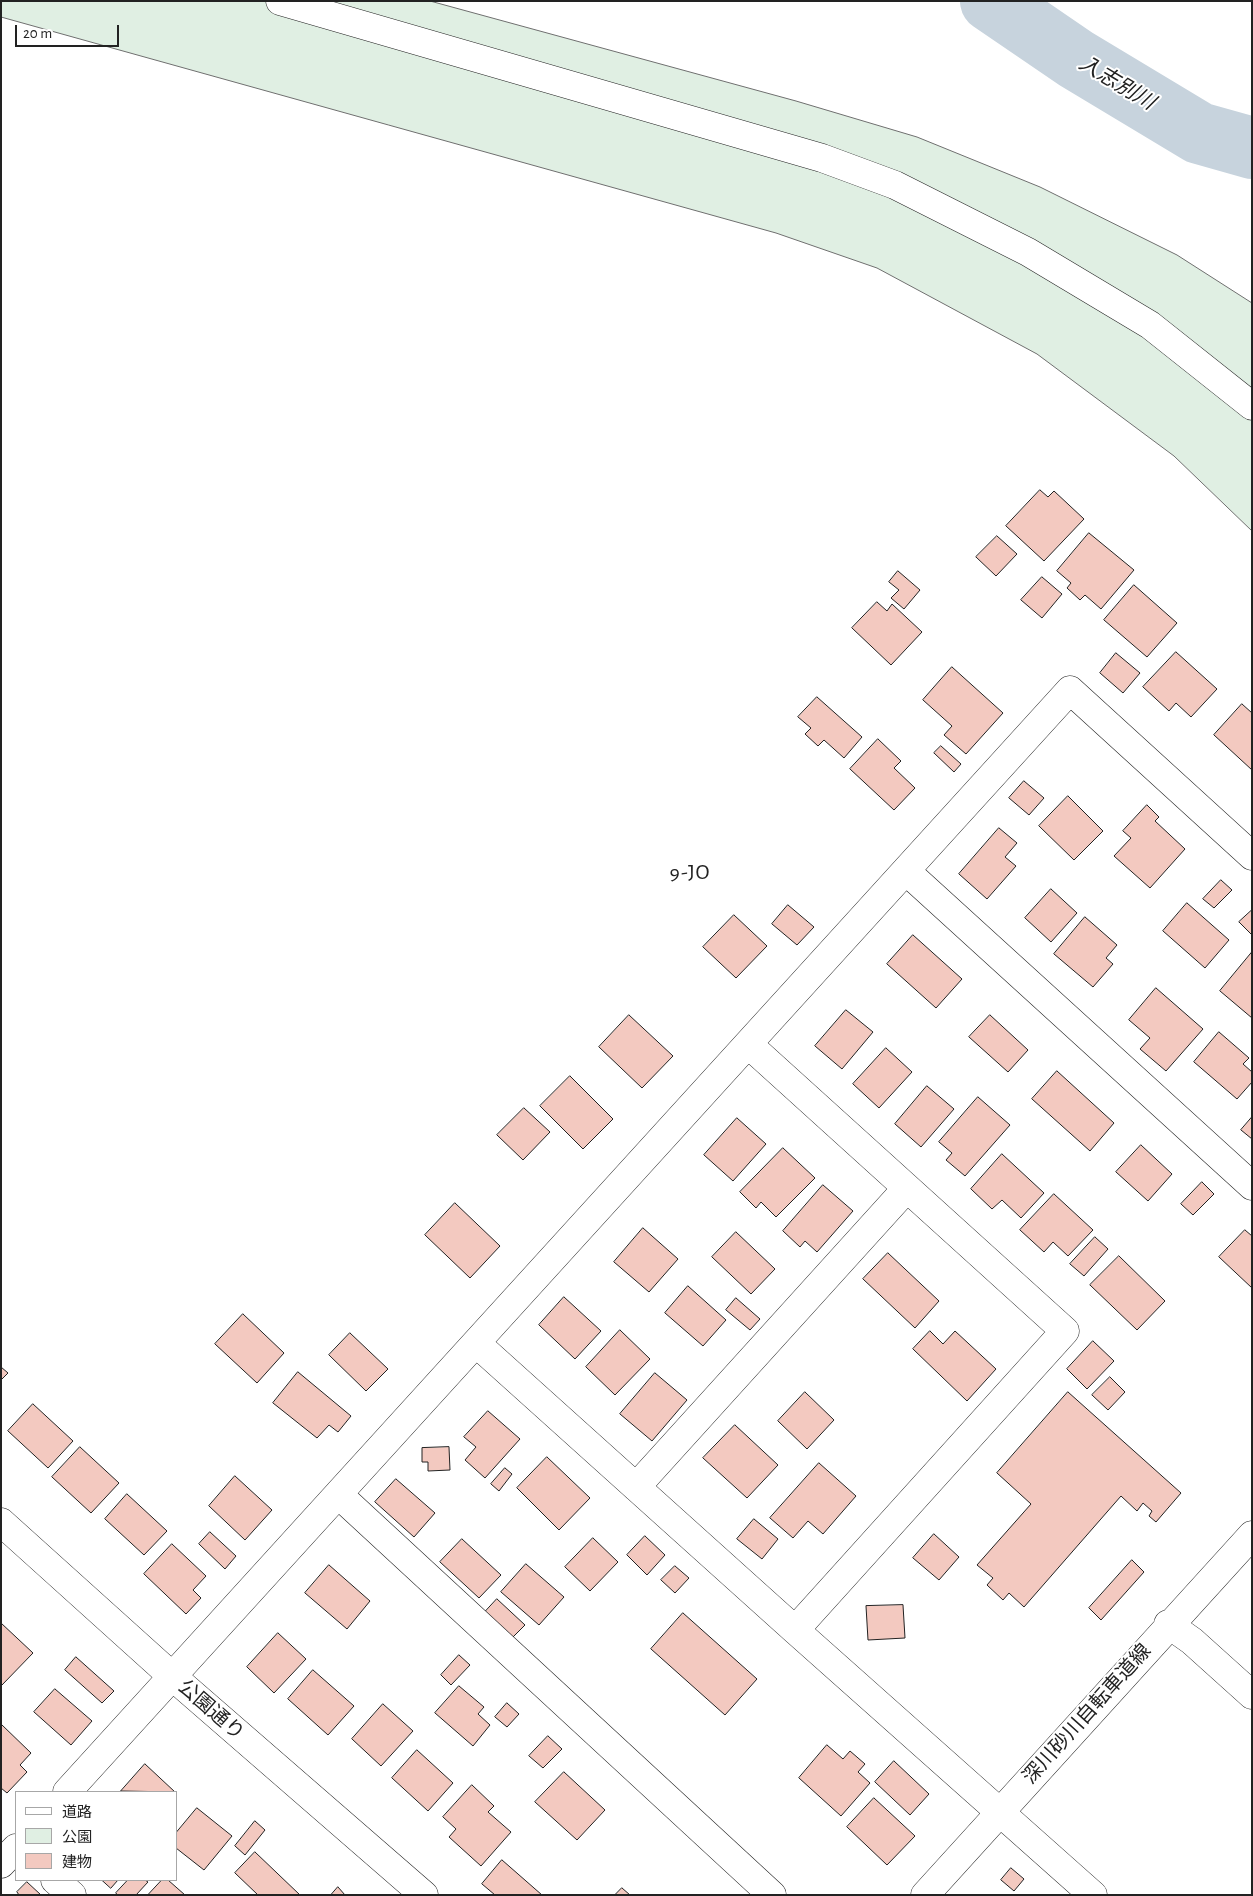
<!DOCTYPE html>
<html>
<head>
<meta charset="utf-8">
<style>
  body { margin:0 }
  #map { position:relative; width:1253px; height:1896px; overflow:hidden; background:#fff; font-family:"Alegreya Sans","Noto Sans JP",sans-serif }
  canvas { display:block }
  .frame { position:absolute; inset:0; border:2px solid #222; pointer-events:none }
  .legend { position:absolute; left:15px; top:1791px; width:162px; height:90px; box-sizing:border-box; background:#fff; border:1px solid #a7a7a7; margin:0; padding:6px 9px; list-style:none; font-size:15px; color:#222 }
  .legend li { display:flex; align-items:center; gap:10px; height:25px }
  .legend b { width:25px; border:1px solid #a7a7a7 }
  .scale { position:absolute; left:15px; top:25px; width:104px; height:22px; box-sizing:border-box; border:2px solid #222; border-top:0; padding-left:6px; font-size:15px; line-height:18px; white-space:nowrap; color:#222; -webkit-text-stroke:4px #fff; paint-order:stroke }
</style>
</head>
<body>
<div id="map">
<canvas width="1253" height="1896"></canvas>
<div class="frame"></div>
<ul class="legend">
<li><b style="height:6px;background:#fff"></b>道路</li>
<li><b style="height:14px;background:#e0efe3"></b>公園</li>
<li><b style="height:14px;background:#f3c9c0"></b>建物</li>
</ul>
<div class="scale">20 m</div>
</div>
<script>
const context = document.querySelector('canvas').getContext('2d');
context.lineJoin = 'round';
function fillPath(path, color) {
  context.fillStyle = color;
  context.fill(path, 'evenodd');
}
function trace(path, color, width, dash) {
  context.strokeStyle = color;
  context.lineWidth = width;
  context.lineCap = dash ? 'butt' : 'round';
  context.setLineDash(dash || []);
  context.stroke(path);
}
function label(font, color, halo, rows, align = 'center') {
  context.font = font + ' "Alegreya Sans","Noto Sans JP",sans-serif';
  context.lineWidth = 4;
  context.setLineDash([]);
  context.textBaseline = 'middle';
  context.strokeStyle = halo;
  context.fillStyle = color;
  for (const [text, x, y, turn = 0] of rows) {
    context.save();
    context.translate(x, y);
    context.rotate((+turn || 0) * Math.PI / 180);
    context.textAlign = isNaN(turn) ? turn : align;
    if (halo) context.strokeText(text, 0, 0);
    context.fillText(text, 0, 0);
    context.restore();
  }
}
const green = new Path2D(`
  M 1,1 L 430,1 L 796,101 L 917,137 L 1040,187 L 1177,255 L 1252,303 L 1252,531 L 1174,456 L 1037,354 L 877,268 L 776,233 L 1,17 Z`);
const river = new Path2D(`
  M 991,1 L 1076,59 L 1199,133 L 1252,148`);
const building = new Path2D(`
  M 1040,490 L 1048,497 L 1054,491 L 1084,519 L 1044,561 L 1006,526 Z
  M 1089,533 L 1134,570 L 1101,609 L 1085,595 L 1080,600 L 1067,588 L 1071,583 L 1057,571 Z
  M 997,536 L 1017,554 L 996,576 L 976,557 Z
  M 898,571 L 920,590 L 904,609 L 891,598 L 899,590 L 889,582 Z
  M 1042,577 L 1062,594 L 1042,618 L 1021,600 Z
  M 1134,585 L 1177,623 L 1147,657 L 1104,620 Z
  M 877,602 L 887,611 L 892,604 L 922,632 L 891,665 L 852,628 Z
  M 1176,652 L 1217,689 L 1191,717 L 1176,703 L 1169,711 L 1143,687 Z
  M 1116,653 L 1140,673 L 1123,693 L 1100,673 Z
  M 952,667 L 1003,713 L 966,754 L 944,735 L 952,726 L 923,700 Z
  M 817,697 L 862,737 L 844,758 L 824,740 L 818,746 L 805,734 L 811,728 L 798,717 Z
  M 1242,704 L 1252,713 L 1252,770 L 1214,735 Z
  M 878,739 L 901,761 L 894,768 L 915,788 L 894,810 L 850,769 Z
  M 941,746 L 961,764 L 954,772 L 934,753 Z
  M 1024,781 L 1044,798 L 1029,815 L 1009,798 Z
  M 1068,796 L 1103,831 L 1074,860 L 1039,826 Z
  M 1147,805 L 1159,817 L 1155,821 L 1185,849 L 1150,888 L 1114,856 L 1131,838 L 1123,831 Z
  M 999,828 L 1017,843 L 1005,857 L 1016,866 L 987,899 L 959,874 Z
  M 1221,880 L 1232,890 L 1214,908 L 1203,899 Z
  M 1051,889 L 1077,913 L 1051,942 L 1025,918 Z
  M 1187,903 L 1229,940 L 1205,968 L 1163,931 Z
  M 788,905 L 814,927 L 797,945 L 772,924 Z
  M 1252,910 L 1252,933 L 1251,934 L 1239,922 Z
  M 734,915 L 767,946 L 736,978 L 703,947 Z
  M 1085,917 L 1117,945 L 1106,958 L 1113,964 L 1093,987 L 1054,954 Z
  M 913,935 L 962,979 L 936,1008 L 887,964 Z
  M 1252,952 L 1252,1018 L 1220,991 Z
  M 1156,988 L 1203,1029 L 1166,1071 L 1140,1049 L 1150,1038 L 1129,1020 Z
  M 846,1010 L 873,1032 L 842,1069 L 815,1046 Z
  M 629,1015 L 673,1056 L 642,1088 L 599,1047 Z
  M 990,1015 L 1028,1050 L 1008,1072 L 969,1037 Z
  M 1219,1032 L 1249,1058 L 1243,1064 L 1252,1072 L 1252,1082 L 1237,1099 L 1194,1062 Z
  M 886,1048 L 912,1072 L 879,1108 L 853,1084 Z
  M 1057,1071 L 1114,1123 L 1090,1151 L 1032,1099 Z
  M 570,1076 L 613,1119 L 583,1149 L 540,1106 Z
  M 927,1086 L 954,1109 L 921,1147 L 895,1124 Z
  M 978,1097 L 1010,1125 L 965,1176 L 946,1160 L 952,1153 L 939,1142 Z
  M 524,1108 L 550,1132 L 523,1160 L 497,1135 Z
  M 1252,1117 L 1252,1139 L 1241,1130 Z
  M 737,1118 L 766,1144 L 733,1181 L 704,1155 Z
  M 1141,1145 L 1172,1174 L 1148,1201 L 1116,1172 Z
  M 783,1148 L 815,1178 L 776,1217 L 761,1202 L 756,1208 L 740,1192 Z
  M 1002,1154 L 1044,1193 L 1021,1218 L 1002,1200 L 992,1209 L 971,1189 Z
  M 1202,1182 L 1214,1194 L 1193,1215 L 1181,1204 Z
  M 823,1185 L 853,1211 L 817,1252 L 805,1241 L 800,1247 L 783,1231 Z
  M 1054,1194 L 1093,1230 L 1068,1256 L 1053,1242 L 1044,1252 L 1020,1230 Z
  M 455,1203 L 500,1246 L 470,1278 L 425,1235 Z
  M 643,1228 L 678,1259 L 649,1292 L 614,1262 Z
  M 1245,1230 L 1252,1236 L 1252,1288 L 1219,1257 Z
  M 736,1232 L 775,1269 L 751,1294 L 712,1257 Z
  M 1095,1237 L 1108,1249 L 1084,1276 L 1070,1264 Z
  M 888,1253 L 939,1301 L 915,1328 L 863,1279 Z
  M 1119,1256 L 1165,1301 L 1137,1330 L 1090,1285 Z
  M 688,1286 L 726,1320 L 703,1346 L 665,1313 Z
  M 564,1297 L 601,1331 L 575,1359 L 539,1325 Z
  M 736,1298 L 760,1319 L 750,1330 L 726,1310 Z
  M 243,1314 L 284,1353 L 257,1383 L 215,1344 Z
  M 620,1330 L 650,1359 L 615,1395 L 586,1367 Z
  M 930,1331 L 943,1344 L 955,1331 L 996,1369 L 967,1401 L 913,1349 Z
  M 350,1333 L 388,1369 L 366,1391 L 329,1355 Z
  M 1093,1341 L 1114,1361 L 1087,1389 L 1067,1369 Z
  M 1,1367 L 8,1373 L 1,1380 Z
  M 298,1372 L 351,1416 L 338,1432 L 329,1425 L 317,1438 L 273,1403 Z
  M 655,1373 L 687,1400 L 652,1441 L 620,1414 Z
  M 1110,1377 L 1125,1392 L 1108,1410 L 1092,1395 Z
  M 805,1392 L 834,1420 L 807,1449 L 778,1421 Z
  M 1068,1392 L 1181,1493 L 1156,1522 L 1149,1516 L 1152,1511 L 1143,1503 L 1137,1511 L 1121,1496 L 1024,1607 L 1009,1593 L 1003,1600 L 987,1585 L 993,1578 L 977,1565 L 1031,1504 L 997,1473 Z
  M 33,1404 L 73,1441 L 48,1468 L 8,1431 Z
  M 488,1411 L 520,1439 L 485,1478 L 465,1460 L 476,1447 L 464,1437 Z
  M 735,1425 L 778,1465 L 747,1498 L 703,1458 Z
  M 80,1447 L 119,1483 L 91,1513 L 52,1477 Z
  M 449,1447 L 450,1470 L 428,1471 L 428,1462 L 422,1462 L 422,1448 Z
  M 547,1457 L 590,1498 L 559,1530 L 517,1488 Z
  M 819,1463 L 856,1496 L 823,1534 L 808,1521 L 793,1538 L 770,1518 Z
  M 505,1468 L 512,1474 L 499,1491 L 491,1484 Z
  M 235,1476 L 272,1510 L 245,1540 L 209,1506 Z
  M 396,1479 L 435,1513 L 414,1537 L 375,1502 Z
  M 127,1494 L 167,1531 L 144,1555 L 105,1519 Z
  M 754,1519 L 778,1539 L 762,1559 L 737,1539 Z
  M 210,1532 L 236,1556 L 225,1569 L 199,1544 Z
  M 934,1534 L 959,1557 L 939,1580 L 913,1558 Z
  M 645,1536 L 665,1555 L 647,1575 L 627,1555 Z
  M 593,1538 L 618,1562 L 590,1591 L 565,1567 Z
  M 462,1539 L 501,1575 L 479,1598 L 440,1562 Z
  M 172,1544 L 206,1576 L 193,1590 L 201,1598 L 186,1614 L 144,1574 Z
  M 1132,1560 L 1144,1572 L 1101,1620 L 1089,1608 Z
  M 526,1564 L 564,1597 L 539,1625 L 501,1592 Z
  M 329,1565 L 370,1601 L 347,1629 L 305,1593 Z
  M 675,1566 L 689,1578 L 675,1593 L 661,1580 Z
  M 497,1599 L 525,1625 L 513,1637 L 485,1612 Z
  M 903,1605 L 905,1638 L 868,1640 L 866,1606 Z
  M 683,1613 L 757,1679 L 725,1715 L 651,1649 Z
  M 1,1623 L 33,1653 L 2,1685 L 1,1684 Z
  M 278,1633 L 306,1659 L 274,1693 L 247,1667 Z
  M 459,1655 L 470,1665 L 451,1685 L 441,1675 Z
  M 76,1657 L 114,1691 L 102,1703 L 65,1670 Z
  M 313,1670 L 354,1706 L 328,1735 L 288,1699 Z
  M 459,1686 L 484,1707 L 478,1714 L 490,1725 L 473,1746 L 435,1713 Z
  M 55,1689 L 92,1721 L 71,1745 L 34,1712 Z
  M 507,1703 L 519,1714 L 507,1727 L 495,1717 Z
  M 383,1704 L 413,1731 L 381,1766 L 352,1739 Z
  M 1,1724 L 31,1753 L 20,1765 L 27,1772 L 7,1793 L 1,1788 Z
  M 548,1736 L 562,1749 L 543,1768 L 529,1756 Z
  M 827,1745 L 843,1759 L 850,1751 L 865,1764 L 858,1772 L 870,1783 L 841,1816 L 799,1778 Z
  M 417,1750 L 453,1783 L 428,1811 L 392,1778 Z
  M 894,1761 L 929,1794 L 910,1815 L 875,1782 Z
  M 145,1764 L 175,1792 L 121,1791 Z
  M 564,1772 L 605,1810 L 577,1840 L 535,1802 Z
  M 472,1785 L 494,1806 L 488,1812 L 511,1832 L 481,1866 L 449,1837 L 456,1829 L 443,1817 Z
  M 874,1798 L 915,1836 L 887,1865 L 847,1827 Z
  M 197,1808 L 232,1836 L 204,1870 L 176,1848 L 176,1833 Z
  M 255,1821 L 265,1830 L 245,1855 L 235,1846 Z
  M 255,1852 L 300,1895 L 258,1895 L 235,1873 Z
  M 502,1860 L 542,1895 L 495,1895 L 482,1884 Z
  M 1011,1868 L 1024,1879 L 1014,1891 L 1001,1880 Z
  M 102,1880 L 118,1880 L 111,1888 Z
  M 128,1880 L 145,1880 L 148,1882 L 136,1895 L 117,1895 L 116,1893 Z
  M 162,1880 L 168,1880 L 185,1895 L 148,1895 Z
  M 27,1882 L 41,1895 L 19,1895 L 17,1892 Z
  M 338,1887 L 345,1895 L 331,1895 Z
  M 622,1888 L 630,1895 L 615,1895 Z`);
const minor = new Path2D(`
  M 280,1 L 822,158 L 895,185 L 1028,252 L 1150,325 L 1252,406
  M 906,871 L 1252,1186
  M 748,1044 L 1065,1331 L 795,1630
  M 476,1343 L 795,1630 L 1093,1895
  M 636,1487 L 907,1188
  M 339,1495 L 772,1895
  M 1,1522 L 173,1677 L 424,1895
  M 1168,1624 L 1192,1641 L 1252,1695
  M 67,1792 L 1070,690 L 1252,856
  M 1,1864 L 16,1848
  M 55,1880 L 72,1895
  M 925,1895 L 1252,1535`);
const streetNames = [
  ["公園通り",211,1710,41],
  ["深川砂川自転車道線",1087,1714,-48]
];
const waterNames = [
  ["入志別川",1117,83,31]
];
const quarterNames = [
  ["9-JO",690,872]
];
fillPath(green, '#e0efe3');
trace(green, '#6f6f6f', 1);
trace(river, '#c7d3dd', 62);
fillPath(building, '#f3c9c0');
trace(building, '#222', 1);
trace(minor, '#222', 29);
trace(minor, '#fff', 28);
label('20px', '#222', '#fff', streetNames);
label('italic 21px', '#222', '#fff', waterNames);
context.letterSpacing = '1px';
label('22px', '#222', '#fff', quarterNames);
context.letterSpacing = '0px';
</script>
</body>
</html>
